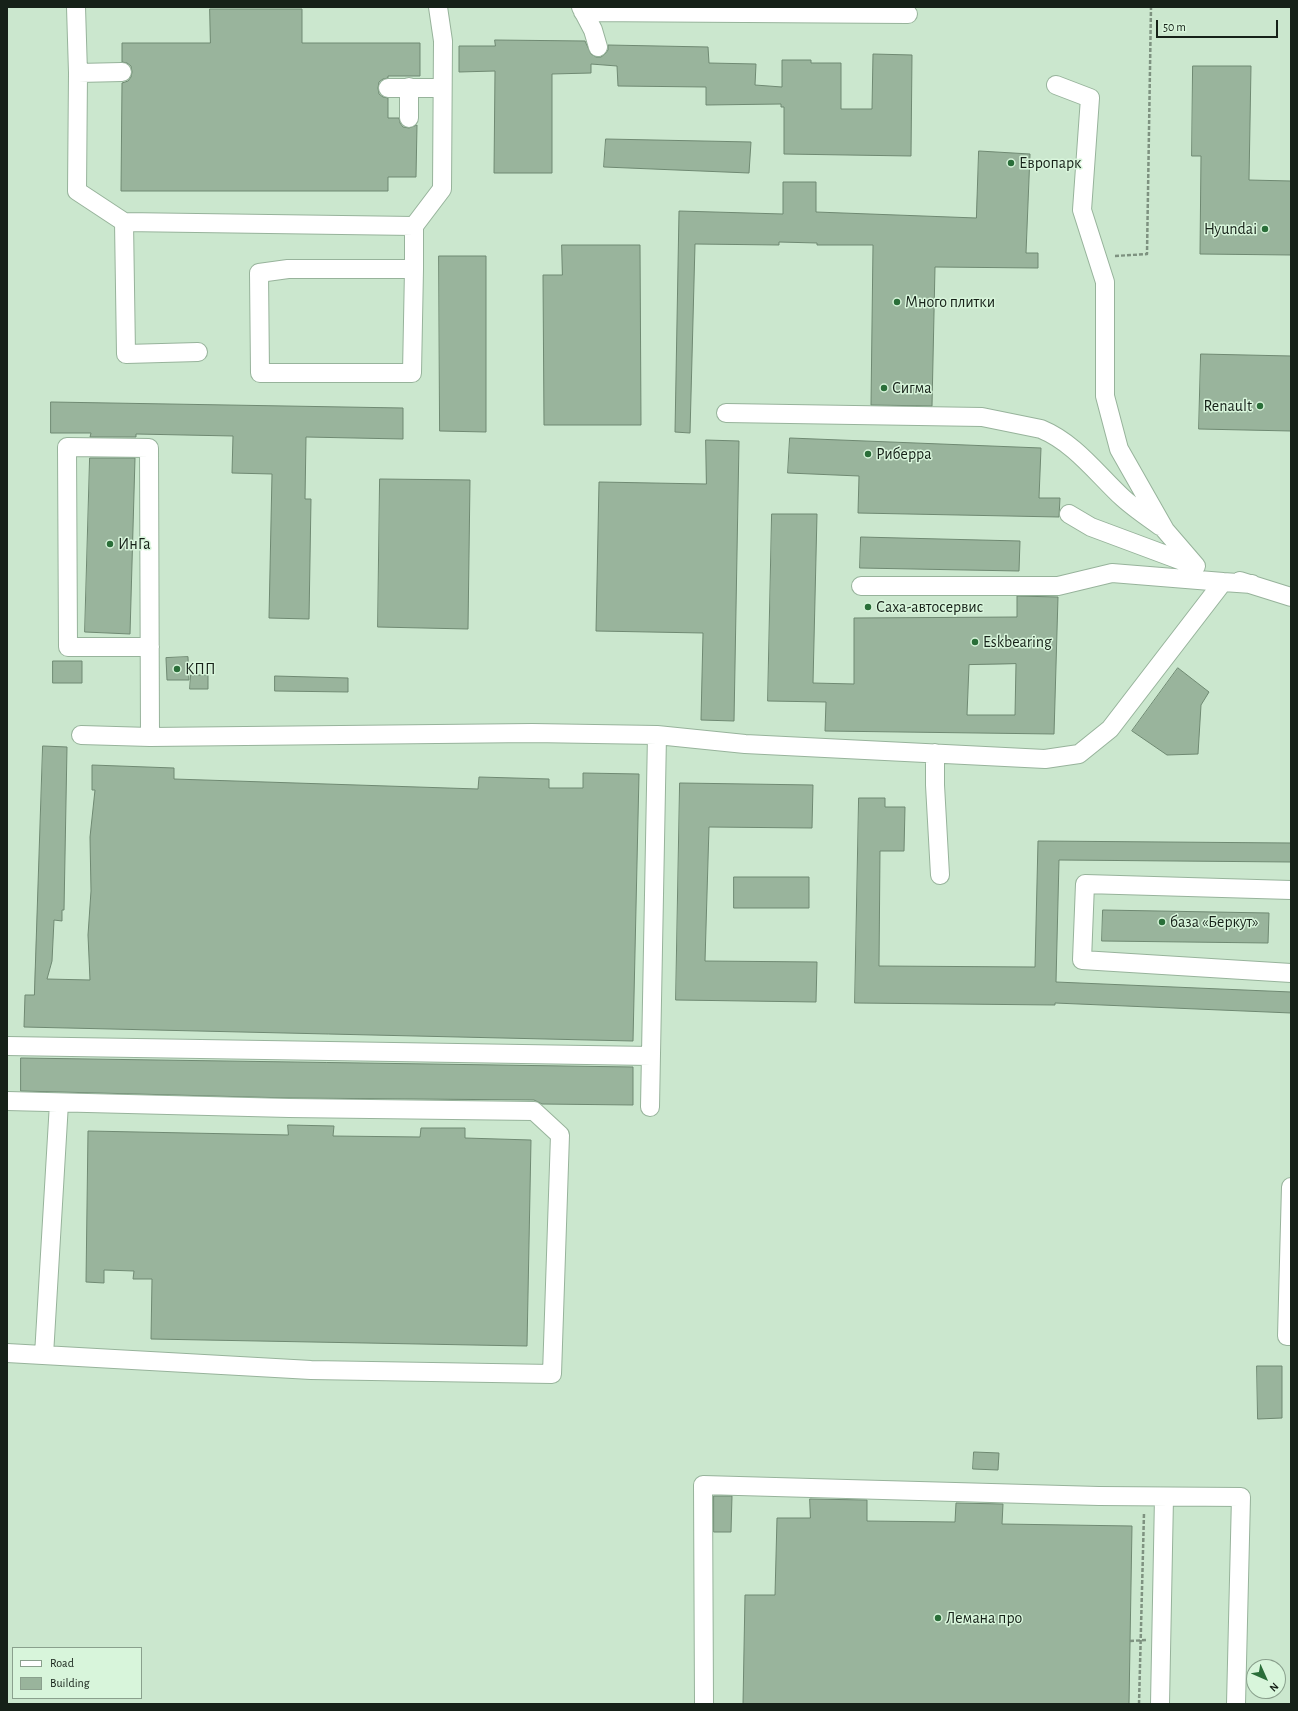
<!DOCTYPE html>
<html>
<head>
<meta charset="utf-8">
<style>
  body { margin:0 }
  #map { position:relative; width:1298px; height:1711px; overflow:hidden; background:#cbe7ce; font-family:"Alegreya Sans",sans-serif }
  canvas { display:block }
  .frame { position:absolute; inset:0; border:8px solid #162118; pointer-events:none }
  .legend { position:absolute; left:12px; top:1647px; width:130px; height:52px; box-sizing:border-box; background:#d8f5db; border:1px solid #8aa08d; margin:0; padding:5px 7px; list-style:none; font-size:12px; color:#162118 }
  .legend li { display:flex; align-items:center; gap:8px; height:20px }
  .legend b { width:20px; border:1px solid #8aa08d }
  .north { position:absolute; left:1246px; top:1659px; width:40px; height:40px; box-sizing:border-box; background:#d8f5db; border:1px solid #8aa08d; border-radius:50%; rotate:135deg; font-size:11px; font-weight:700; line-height:16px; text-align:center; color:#162118 }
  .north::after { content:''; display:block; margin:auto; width:14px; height:18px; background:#2a6e39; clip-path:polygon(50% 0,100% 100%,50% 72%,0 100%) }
  .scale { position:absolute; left:1156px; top:20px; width:122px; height:18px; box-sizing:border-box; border:2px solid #162118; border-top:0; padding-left:5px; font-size:12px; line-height:14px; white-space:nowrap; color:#162118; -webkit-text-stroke:3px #d8f5db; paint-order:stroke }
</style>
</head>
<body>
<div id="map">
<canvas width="1298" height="1711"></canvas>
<div class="frame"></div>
<ul class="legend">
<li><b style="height:5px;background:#fff"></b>Road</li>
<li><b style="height:11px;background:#99b49c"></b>Building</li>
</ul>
<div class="north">N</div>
<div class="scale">50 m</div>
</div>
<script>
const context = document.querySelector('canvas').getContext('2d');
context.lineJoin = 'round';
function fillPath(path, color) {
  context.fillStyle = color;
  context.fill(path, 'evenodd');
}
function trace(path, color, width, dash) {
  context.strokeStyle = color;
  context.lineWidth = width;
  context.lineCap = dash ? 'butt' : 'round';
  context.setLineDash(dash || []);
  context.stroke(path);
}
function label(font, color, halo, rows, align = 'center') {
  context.font = font + ' "Alegreya Sans",sans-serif';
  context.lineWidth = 3;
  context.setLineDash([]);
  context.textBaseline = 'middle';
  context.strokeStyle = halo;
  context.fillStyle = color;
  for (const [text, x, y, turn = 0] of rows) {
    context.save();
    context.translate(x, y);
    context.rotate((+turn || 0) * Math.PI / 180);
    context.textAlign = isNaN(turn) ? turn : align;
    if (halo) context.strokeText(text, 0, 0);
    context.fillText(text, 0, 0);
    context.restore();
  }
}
const building = new Path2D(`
  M 210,9 L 302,9 L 302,43 L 420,43 L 420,76 L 388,76 L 388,78 L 383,79 L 379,82 L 378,88 L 379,94 L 383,97 L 388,98 L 388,118 L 399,118 L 400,123 L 403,127 L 409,128 L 417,125 L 416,177 L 388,177 L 388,191 L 121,191 L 122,83 L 128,81 L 131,77 L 132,72 L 131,66 L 127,63 L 122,62 L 122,43 L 210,43 Z
  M 495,40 L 585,41 L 591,54 L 596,57 L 601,57 L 605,54 L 608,50 L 608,45 L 708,47 L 709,63 L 756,64 L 755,85 L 782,87 L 782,60 L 811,60 L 811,63 L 841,63 L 841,109 L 872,109 L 873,54 L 912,55 L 911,156 L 784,154 L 784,107 L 781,107 L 781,104 L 706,105 L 706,87 L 618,86 L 617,66 L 591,64 L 591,73 L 552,74 L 552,173 L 494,173 L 495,71 L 459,72 L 459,46 L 495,46 Z
  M 1193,66 L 1251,66 L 1249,180 L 1291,181 L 1291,255 L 1200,254 L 1201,156 L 1192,156 Z
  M 606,139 L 751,142 L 749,173 L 604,167 Z
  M 979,151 L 1030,154 L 1026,253 L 1038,253 L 1038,268 L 935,267 L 932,406 L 871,405 L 873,245 L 817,245 L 817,243 L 779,242 L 779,245 L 695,244 L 690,433 L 675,432 L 679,211 L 783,214 L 783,182 L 816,182 L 816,212 L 976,218 Z
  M 562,245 L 640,245 L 641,425 L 544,425 L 543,275 L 562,275 Z
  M 439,256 L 486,256 L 486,432 L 440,431 Z
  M 1201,354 L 1291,356 L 1291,431 L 1199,429 Z
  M 51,402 L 403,408 L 403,439 L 306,437 L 305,499 L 311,499 L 309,619 L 269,618 L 272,474 L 232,473 L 233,436 L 136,434 L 136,437 L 90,437 L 91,433 L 51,433 Z
  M 790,438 L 1041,448 L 1039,498 L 1060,498 L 1059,517 L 858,513 L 859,476 L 788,473 Z
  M 706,440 L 739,441 L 734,721 L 701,720 L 703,633 L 596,631 L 599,482 L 706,484 Z
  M 90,458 L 135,458 L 130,634 L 85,632 Z
  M 380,479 L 470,480 L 468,629 L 378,627 Z
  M 772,514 L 817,514 L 813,683 L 854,684 L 854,618 L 1017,617 L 1017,596 L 1058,597 L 1054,734 L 825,731 L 826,702 L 768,701 ZM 1016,664 L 1015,715 L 967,715 L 969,665 Z
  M 861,537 L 1020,541 L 1019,571 L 860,568 Z
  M 188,657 L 189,680 L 167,680 L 166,658 Z
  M 53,661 L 82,661 L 82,683 L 53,683 Z
  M 1178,668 L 1209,692 L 1201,705 L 1198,754 L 1167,755 L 1132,731 Z
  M 191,675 L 208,675 L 208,689 L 190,689 Z
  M 275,676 L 348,678 L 348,692 L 275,691 Z
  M 43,746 L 67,747 L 64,910 L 62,910 L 62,921 L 54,920 L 52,961 L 47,979 L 90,980 L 88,935 L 91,891 L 90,837 L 95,790 L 92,790 L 92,765 L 174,768 L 174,779 L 478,789 L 479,777 L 549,779 L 549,788 L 583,788 L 583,773 L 639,774 L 633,1041 L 24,1027 L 25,995 L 34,995 Z
  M 680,783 L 813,785 L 812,828 L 709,827 L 705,961 L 817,962 L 816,1002 L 676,1000 Z
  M 859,798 L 885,798 L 885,807 L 905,807 L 904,851 L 880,851 L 879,966 L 1035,967 L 1038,841 L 1291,843 L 1291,862 L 1059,860 L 1056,982 L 1291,992 L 1291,1013 L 1055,1003 L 1055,1005 L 855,1003 Z
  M 734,877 L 809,877 L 809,908 L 734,908 Z
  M 1103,910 L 1269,913 L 1268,943 L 1102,941 Z
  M 21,1058 L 633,1067 L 633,1105 L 542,1104 L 534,1100 L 289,1098 L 21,1091 Z
  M 288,1125 L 334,1126 L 333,1136 L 420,1137 L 421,1128 L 465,1128 L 465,1138 L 531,1140 L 527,1346 L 151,1339 L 152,1279 L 133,1279 L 134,1271 L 104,1270 L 104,1283 L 86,1282 L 88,1131 L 288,1135 Z
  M 1257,1366 L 1282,1366 L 1282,1418 L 1258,1419 Z
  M 974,1452 L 999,1453 L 998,1470 L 973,1469 Z
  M 714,1496 L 732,1496 L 731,1532 L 714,1532 Z
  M 810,1499 L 867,1500 L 867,1521 L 955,1522 L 956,1503 L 1003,1504 L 1002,1524 L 1132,1526 L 1129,1704 L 743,1704 L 745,1595 L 775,1595 L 777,1518 L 810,1518 Z`);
const path = new Path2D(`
  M 1115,256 L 1147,254 L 1151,7
  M 1130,1641 L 1146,1640
  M 1139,1704 L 1144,1513`);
const minor = new Path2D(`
  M 76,7 L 78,73 L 77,191 L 124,222 L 414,226 L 442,189 L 443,41 L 438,7
  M 581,7 L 593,30 L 598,47
  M 583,12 L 908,14
  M 78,73 L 122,72
  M 1056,85 L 1090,98 L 1082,210 L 1105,282 L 1105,396 L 1119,449 L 1165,530 L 1196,566
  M 409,87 L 409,118
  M 388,88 L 442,88
  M 124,222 L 126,354 L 198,352
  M 414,226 L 414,269 L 412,373 L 260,373 L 259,273 L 288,269 L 414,269
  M 726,413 L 982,417 L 1041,429 C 1075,443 1097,474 1123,498 C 1134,508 1147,517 1160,526
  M 1069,514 L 1091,527 L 1193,565
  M 1240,581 L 1291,597
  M 861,586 L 1058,586 L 1112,573 L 1223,582
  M 150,647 L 68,647 L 67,447 L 149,448 L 150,737
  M 81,735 L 150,737 L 532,733 L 657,735 L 745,744 L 1045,759 L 1079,754 L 1110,729 L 1223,582 L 1252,584
  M 935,753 L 935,785 L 940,875
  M 1291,890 L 1085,884 L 1082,960 L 1291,973
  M 7,1046 L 651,1056
  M 7,1101 L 289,1108 L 534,1111 L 560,1135 L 552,1374 L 311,1370 L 7,1353
  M 650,1107 L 657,735
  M 1291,1187 L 1287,1336 L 1291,1336
  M 44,1355 L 59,1103
  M 704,1704 L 703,1485 L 1099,1496 L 1241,1497 L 1236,1704
  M 1160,1704 L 1164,1497`);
const markers = [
  [1011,163,4,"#2a6e39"],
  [1265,229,4,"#2a6e39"],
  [897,302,4,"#2a6e39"],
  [884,388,4,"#2a6e39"],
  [1260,406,4,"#2a6e39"],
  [868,454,4,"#2a6e39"],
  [110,544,4,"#2a6e39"],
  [868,607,4,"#2a6e39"],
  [975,642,4,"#2a6e39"],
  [177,669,4,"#2a6e39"],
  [1162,922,4,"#2a6e39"],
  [938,1618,4,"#2a6e39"]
];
const poiNames = [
  ["Европарк",1019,163],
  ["Hyundai",1257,229,"right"],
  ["Много плитки",905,302],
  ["Сигма",892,388],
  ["Renault",1252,406,"right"],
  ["Риберра",876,454],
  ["ИнГа",118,544],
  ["Саха-автосервис",876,607],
  ["Eskbearing",983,642],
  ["КПП",185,669],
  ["база «Беркут»",1170,922],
  ["Лемана про",946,1618]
];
fillPath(building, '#99b49c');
trace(building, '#6f8972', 1);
trace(minor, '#97b39b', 20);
trace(path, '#7e9280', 2.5, [4, 2]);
trace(minor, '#fff', 18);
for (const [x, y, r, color] of markers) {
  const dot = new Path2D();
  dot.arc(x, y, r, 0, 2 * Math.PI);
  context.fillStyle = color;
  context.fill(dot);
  trace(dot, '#d8f5db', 1.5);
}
label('16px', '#162118', '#d8f5db', poiNames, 'left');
</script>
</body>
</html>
